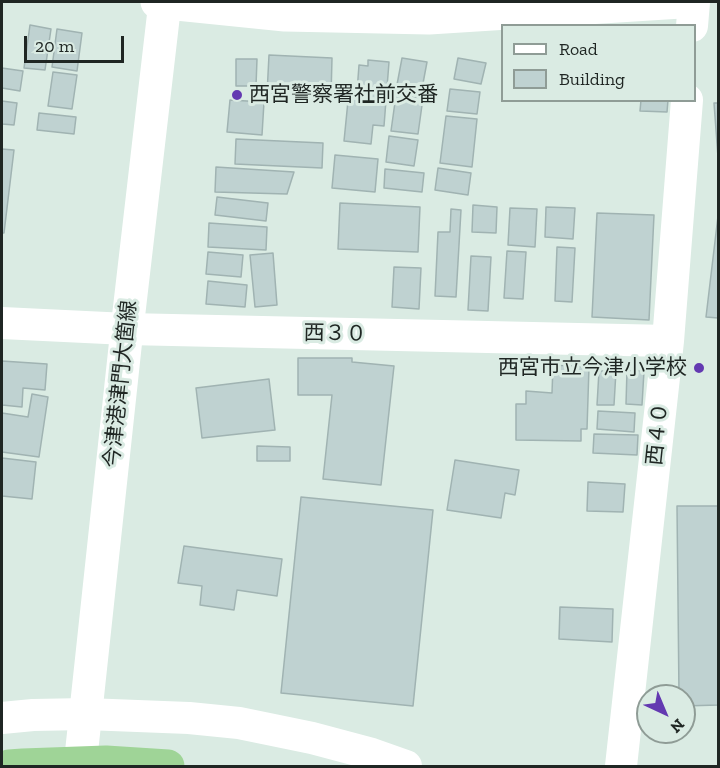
<!DOCTYPE html>
<html>
<head>
<meta charset="utf-8">
<style>
  body { margin:0 }
  #map { position:relative; width:720px; height:768px; overflow:hidden; background:#daebe3; font-family:"Zilla Slab",serif }
  canvas { display:block }
  .frame { position:absolute; inset:0; border:3px solid #1f2623; pointer-events:none }
  .legend { position:absolute; left:501px; top:24px; width:195px; height:78px; box-sizing:border-box; background:#daebe3; border:2px solid #8f9c96; margin:0; padding:8px 10px; list-style:none; font-size:18px; color:#1f2623 }
  .legend li { display:flex; align-items:center; gap:12px; height:30px }
  .legend b { width:30px; border:2px solid #8f9c96 }
  .north { position:absolute; left:636px; top:684px; width:60px; height:60px; box-sizing:border-box; background:#daebe3; border:2px solid #8f9c96; border-radius:50%; rotate:136deg; font-size:16px; font-weight:700; line-height:24px; text-align:center; color:#1f2623 }
  .north::after { content:''; display:block; margin:auto; width:21px; height:27px; background:#6339b1; clip-path:polygon(50% 0,100% 100%,50% 72%,0 100%) }
  .scale { position:absolute; left:24px; top:36px; width:100px; height:27px; box-sizing:border-box; border:3px solid #1f2623; border-top:0; padding-left:8px; font-size:18px; line-height:21px; white-space:nowrap; color:#1f2623; -webkit-text-stroke:4px #daebe3; paint-order:stroke }
</style>
</head>
<body>
<div id="map">
<canvas width="720" height="768"></canvas>
<div class="frame"></div>
<ul class="legend">
<li><b style="height:8px;background:#fff"></b>Road</li>
<li><b style="height:16px;background:#bfd2d1"></b>Building</li>
</ul>
<div class="north">N</div>
<div class="scale">20 m</div>
</div>
<script>
const context = document.querySelector('canvas').getContext('2d');
context.lineJoin = 'round';
function fillPath(path, color) {
  context.fillStyle = color;
  context.fill(path, 'evenodd');
}
function trace(path, color, width, dash) {
  context.strokeStyle = color;
  context.lineWidth = width;
  context.lineCap = dash ? 'butt' : 'round';
  context.setLineDash(dash || []);
  context.stroke(path);
}
function label(font, color, halo, rows, align = 'center') {
  context.font = font + ' "Zilla Slab","Noto Sans JP",serif';
  context.lineWidth = 6;
  context.setLineDash([]);
  context.textBaseline = 'middle';
  context.strokeStyle = halo;
  context.fillStyle = color;
  for (const [text, x, y, turn = 0] of rows) {
    context.save();
    context.translate(x, y);
    context.rotate((+turn || 0) * Math.PI / 180);
    context.textAlign = isNaN(turn) ? turn : align;
    if (halo) context.strokeText(text, 0, 0);
    context.fillText(text, 0, 0);
    context.restore();
  }
}
const building = new Path2D(`
  M 30,25 L 51,29 L 45,70 L 24,68 Z
  M 57,29 L 82,33 L 77,71 L 52,67 Z
  M 269,55 L 332,58 L 331,97 L 267,94 Z
  M 402,58 L 427,62 L 421,94 L 396,90 Z
  M 458,58 L 486,63 L 481,84 L 454,79 Z
  M 236,59 L 257,59 L 256,86 L 236,86 Z
  M 368,60 L 389,62 L 384,126 L 373,125 L 371,144 L 344,141 L 349,91 L 357,92 L 359,65 L 368,66 Z
  M 2,68 L 23,71 L 20,91 L 2,88 Z
  M 53,72 L 77,75 L 72,109 L 48,106 Z
  M 450,89 L 480,92 L 477,114 L 447,111 Z
  M 396,95 L 423,98 L 418,134 L 391,131 Z
  M 230,100 L 264,102 L 262,135 L 227,132 Z
  M 641,100 L 668,100 L 667,112 L 640,111 Z
  M 2,101 L 17,103 L 14,125 L 2,124 Z
  M 714,103 L 718,103 L 718,157 Z
  M 39,113 L 76,117 L 74,134 L 37,130 Z
  M 446,116 L 477,119 L 472,167 L 440,163 Z
  M 389,136 L 418,140 L 414,166 L 386,162 Z
  M 236,139 L 323,143 L 322,168 L 235,164 Z
  M 2,149 L 14,150 L 4,233 L 2,233 Z
  M 335,155 L 378,159 L 375,192 L 332,188 Z
  M 216,167 L 294,172 L 287,194 L 215,192 Z
  M 438,168 L 471,173 L 468,195 L 435,190 Z
  M 385,169 L 424,173 L 422,192 L 384,188 Z
  M 217,197 L 268,203 L 266,221 L 215,215 Z
  M 340,203 L 420,207 L 418,252 L 338,249 Z
  M 473,205 L 497,207 L 496,233 L 472,232 Z
  M 546,207 L 575,208 L 573,239 L 545,237 Z
  M 510,208 L 537,209 L 535,247 L 508,245 Z
  M 451,209 L 461,210 L 456,297 L 435,296 L 438,232 L 450,232 Z
  M 597,213 L 654,215 L 649,320 L 592,317 Z
  M 718,216 L 718,318 L 706,317 Z
  M 209,223 L 267,227 L 266,250 L 208,247 Z
  M 557,247 L 575,248 L 572,302 L 555,301 Z
  M 507,251 L 526,252 L 523,299 L 504,298 Z
  M 208,252 L 243,255 L 241,277 L 206,274 Z
  M 273,253 L 277,305 L 255,307 L 250,255 Z
  M 471,256 L 491,257 L 488,311 L 468,310 Z
  M 394,267 L 421,268 L 419,309 L 392,307 Z
  M 208,281 L 247,285 L 245,307 L 206,304 Z
  M 298,358 L 352,358 L 352,362 L 394,366 L 381,485 L 323,479 L 332,395 L 298,395 Z
  M 2,361 L 47,364 L 45,390 L 23,388 L 22,407 L 2,405 Z
  M 553,365 L 589,367 L 587,429 L 581,429 L 581,441 L 516,440 L 516,404 L 526,404 L 526,391 L 552,393 Z
  M 627,370 L 644,371 L 642,405 L 626,404 Z
  M 599,371 L 616,371 L 614,405 L 597,405 Z
  M 269,379 L 275,430 L 202,438 L 196,388 Z
  M 32,394 L 48,397 L 39,457 L 2,452 L 2,413 L 28,417 Z
  M 598,411 L 635,413 L 634,432 L 597,429 Z
  M 594,434 L 638,435 L 637,455 L 593,453 Z
  M 257,446 L 290,447 L 290,461 L 257,461 Z
  M 2,458 L 36,462 L 32,499 L 2,496 Z
  M 455,460 L 519,470 L 515,495 L 505,493 L 501,518 L 447,510 Z
  M 588,482 L 625,484 L 623,512 L 587,511 Z
  M 301,497 L 433,510 L 413,706 L 281,693 Z
  M 677,506 L 718,506 L 718,705 L 684,706 L 684,696 L 679,696 Z
  M 184,546 L 282,559 L 277,596 L 237,590 L 234,610 L 200,605 L 202,586 L 178,583 Z
  M 560,607 L 613,609 L 612,642 L 559,639 Z`);
const street = new Path2D(`
  M 692,26 L 694,2
  M 2,323 L 127,329 L 668,341
  M 2,718 L 33,715 L 86,714 L 189,718 L 239,723 L 312,738 L 372,754 L 406,766
  M 621,766 L 668,341 L 687,100`);
const secondary = new Path2D(`
  M 157,2 L 285,15 L 429,18 L 681,2
  M 80,766 L 127,329 L 165,2`);
const highway = new Path2D(`
  M 9,766 L 23,765 L 106,762 L 168,766`);
const markers = [
  [237,95,6,"#6339b1"],
  [699,368,6,"#6339b1"]
];
const poiNames = [
  ["西宮警察署社前交番",249,95],
  ["西宮市立今津小学校",687,368,"right"]
];
const streetNames = [
  ["西３０",335,334,1],
  ["今津港津門大箇線",121,384,-84],
  ["西４０",658,434,-84]
];
fillPath(building, '#bfd2d1');
trace(building, '#a0b3b2', 1.5);
trace(street, '#fff', 32);
trace(secondary, '#fff', 33);
trace(highway, '#9fd497', 33);
for (const [x, y, r, color] of markers) {
  const dot = new Path2D();
  dot.arc(x, y, r, 0, 2 * Math.PI);
  context.fillStyle = color;
  context.fill(dot);
  trace(dot, '#daebe3', 2);
}
label('21px', '#1f2623', '#daebe3', poiNames, 'left');
label('21px', '#1f2623', '#daebe3', streetNames);
</script>
</body>
</html>
